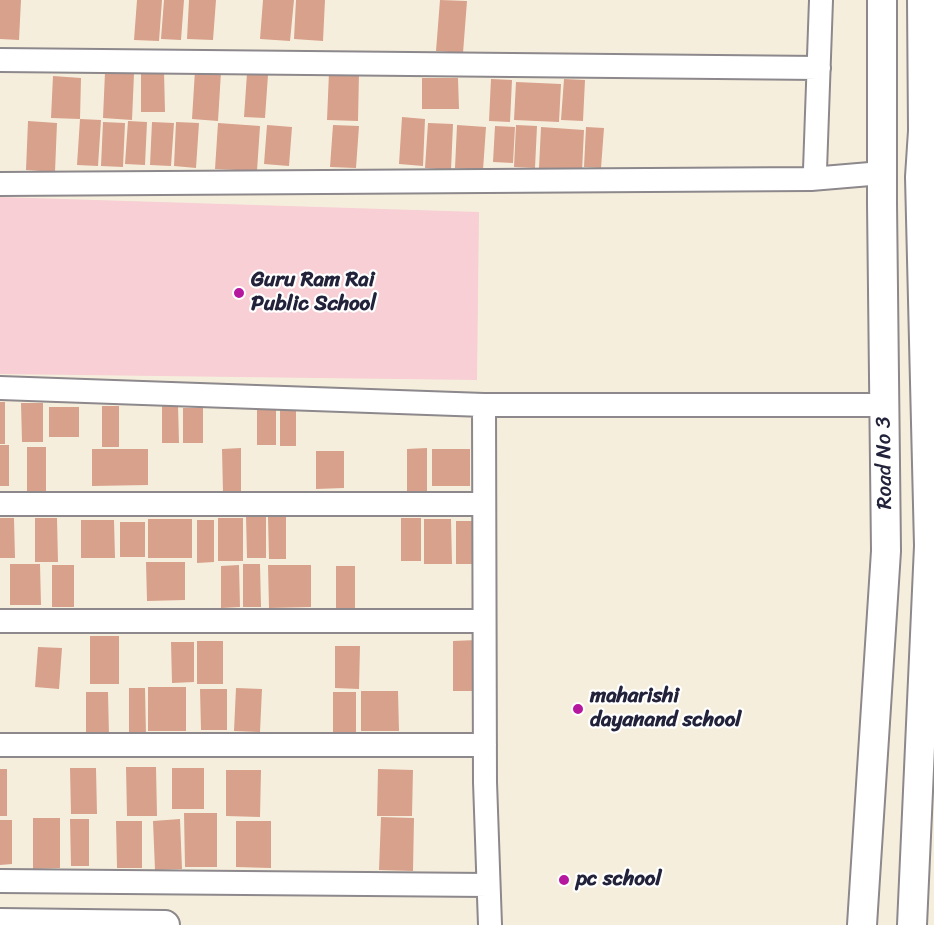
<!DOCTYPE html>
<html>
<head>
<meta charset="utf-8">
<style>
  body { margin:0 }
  canvas { display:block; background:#f6eedc }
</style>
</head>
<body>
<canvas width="934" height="925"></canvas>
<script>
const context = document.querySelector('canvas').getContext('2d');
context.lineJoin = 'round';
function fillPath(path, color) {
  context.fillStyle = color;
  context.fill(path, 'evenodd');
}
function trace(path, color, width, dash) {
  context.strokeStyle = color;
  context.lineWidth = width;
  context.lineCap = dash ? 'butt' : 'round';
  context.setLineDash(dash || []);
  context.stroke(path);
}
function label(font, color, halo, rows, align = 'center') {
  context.font = font + ' Sriracha,sans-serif';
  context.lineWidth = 4.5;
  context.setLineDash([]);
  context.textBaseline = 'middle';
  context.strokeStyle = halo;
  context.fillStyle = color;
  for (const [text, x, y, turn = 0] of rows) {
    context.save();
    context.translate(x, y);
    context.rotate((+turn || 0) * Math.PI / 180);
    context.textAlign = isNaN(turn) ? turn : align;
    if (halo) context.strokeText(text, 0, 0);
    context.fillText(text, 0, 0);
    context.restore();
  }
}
const built = new Path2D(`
  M 0,197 L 479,212 L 477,380 L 0,374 Z`);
const building = new Path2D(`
  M 0,0 L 21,0 L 19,40 L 0,39 Z
  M 137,0 L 162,0 L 159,41 L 134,40 Z
  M 164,0 L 184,0 L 181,40 L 161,39 Z
  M 189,0 L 216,0 L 213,40 L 187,39 Z
  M 263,0 L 294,0 L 290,41 L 260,39 Z
  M 296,0 L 325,0 L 323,41 L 294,39 Z
  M 440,0 L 467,1 L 463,53 L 436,51 Z
  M 195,70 L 221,72 L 218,121 L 192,119 Z
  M 141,71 L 164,71 L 165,112 L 141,112 Z
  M 105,72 L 134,74 L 132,120 L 103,118 Z
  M 329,72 L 359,73 L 358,121 L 327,120 Z
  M 247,73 L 268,75 L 265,118 L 244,117 Z
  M 53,76 L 81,78 L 80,119 L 51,118 Z
  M 422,78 L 458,78 L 459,109 L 422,109 Z
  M 491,79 L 512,80 L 510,122 L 489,121 Z
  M 564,79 L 585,80 L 583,121 L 561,120 Z
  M 516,82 L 561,84 L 559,122 L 514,120 Z
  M 402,117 L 425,119 L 423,166 L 399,164 Z
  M 80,119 L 101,120 L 98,166 L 77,165 Z
  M 28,121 L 57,123 L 55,172 L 26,170 Z
  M 128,121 L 147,122 L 145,165 L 125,164 Z
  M 103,122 L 125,123 L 123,167 L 101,166 Z
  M 152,122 L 174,123 L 171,166 L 150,165 Z
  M 176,122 L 199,123 L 196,168 L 174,166 Z
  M 218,123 L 260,126 L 257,171 L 215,169 Z
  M 428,123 L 453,124 L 451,170 L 425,168 Z
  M 267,125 L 292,127 L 289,166 L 264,164 Z
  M 333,125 L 359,126 L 356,168 L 330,167 Z
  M 457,125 L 486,127 L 483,170 L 455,168 Z
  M 516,125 L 537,126 L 535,168 L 514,167 Z
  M 495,126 L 515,127 L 513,163 L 493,162 Z
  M 541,127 L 584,130 L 582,171 L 539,168 Z
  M 586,127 L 604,128 L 601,168 L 584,167 Z
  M 0,402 L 5,402 L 5,444 L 0,444 Z
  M 21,403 L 43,403 L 43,442 L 22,442 Z
  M 178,404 L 179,443 L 162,443 L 162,405 Z
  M 102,406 L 119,406 L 119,447 L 102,447 Z
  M 257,406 L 276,406 L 276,445 L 257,445 Z
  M 49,407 L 79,407 L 79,437 L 49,437 Z
  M 183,408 L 203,408 L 203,443 L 183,443 Z
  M 280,408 L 296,408 L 296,446 L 280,446 Z
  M 0,445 L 9,445 L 9,486 L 0,486 Z
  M 27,447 L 46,447 L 46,491 L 27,491 Z
  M 241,448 L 241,493 L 223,493 L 222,449 Z
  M 427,448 L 427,492 L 407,492 L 407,449 Z
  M 92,449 L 148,449 L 148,485 L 92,486 Z
  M 432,449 L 470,449 L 470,486 L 432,486 Z
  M 316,451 L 344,451 L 344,488 L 316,489 Z
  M 246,515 L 266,515 L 266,558 L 247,558 Z
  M 268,517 L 286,517 L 286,559 L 269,559 Z
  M 0,518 L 14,518 L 15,558 L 0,558 Z
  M 35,518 L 57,518 L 58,562 L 35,562 Z
  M 218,518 L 243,518 L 243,561 L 218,561 Z
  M 401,518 L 421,518 L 421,561 L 401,561 Z
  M 148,519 L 192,519 L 192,558 L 148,558 Z
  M 424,519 L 451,519 L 452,564 L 424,564 Z
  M 81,520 L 114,520 L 115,558 L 81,558 Z
  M 197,520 L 214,520 L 214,562 L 197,563 Z
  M 456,521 L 474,521 L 474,564 L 456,564 Z
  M 120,522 L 145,522 L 145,557 L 120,557 Z
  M 146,562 L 185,562 L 185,600 L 147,601 Z
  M 10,564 L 40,564 L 41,605 L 10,605 Z
  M 243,564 L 260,564 L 261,607 L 243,607 Z
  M 52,565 L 74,565 L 74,607 L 52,607 Z
  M 239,565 L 240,607 L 221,608 L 221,566 Z
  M 268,565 L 311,565 L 311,607 L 269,608 Z
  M 336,566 L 355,566 L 355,611 L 336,611 Z
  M 90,636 L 119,636 L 119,684 L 90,684 Z
  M 477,640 L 477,691 L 453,691 L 453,641 Z
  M 197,641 L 223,641 L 223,684 L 197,684 Z
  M 171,642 L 194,642 L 194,682 L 172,683 Z
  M 335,646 L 360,646 L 359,689 L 335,688 Z
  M 38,647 L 62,648 L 59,689 L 35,687 Z
  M 148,687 L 186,687 L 186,731 L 148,731 Z
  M 129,688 L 145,688 L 146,736 L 129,736 Z
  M 236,688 L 262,689 L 260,732 L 234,731 Z
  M 200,689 L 227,689 L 227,730 L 201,730 Z
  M 361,691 L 398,691 L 399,731 L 361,731 Z
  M 86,692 L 108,692 L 109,736 L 86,736 Z
  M 333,692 L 356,692 L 356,733 L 333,733 Z
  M 126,767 L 156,767 L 157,816 L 127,816 Z
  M 70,768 L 96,768 L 97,814 L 71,814 Z
  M 172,768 L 204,768 L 204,809 L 172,809 Z
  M 0,769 L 7,769 L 7,816 L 0,816 Z
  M 378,769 L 413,770 L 412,816 L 377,816 Z
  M 226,770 L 261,770 L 260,817 L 226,816 Z
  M 184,813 L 217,813 L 217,867 L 185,867 Z
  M 381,817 L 414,818 L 413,871 L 379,870 Z
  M 33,818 L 60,818 L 60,868 L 33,869 Z
  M 70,819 L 89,819 L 89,866 L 71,866 Z
  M 180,819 L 182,869 L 155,870 L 153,821 Z
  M 0,820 L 12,820 L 12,864 L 0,865 Z
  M 116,821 L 142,821 L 142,868 L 117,868 Z
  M 236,821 L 271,821 L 271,868 L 236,867 Z`);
const minor = new Path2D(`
  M 0,60 L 819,68
  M 811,179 L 815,170 L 821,0
  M 0,184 L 811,179 L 882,173
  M 0,388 L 484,405 L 485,782 L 490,925
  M 484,405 L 884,405
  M 0,504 L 484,504
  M 0,621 L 484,621
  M 0,745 L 485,745
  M 0,881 L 488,885`);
const tertiary = new Path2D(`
  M 0,923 L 165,925
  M 862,925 L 886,551 L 882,203 L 882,0
  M 912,925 L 929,546 L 920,177 L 923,131 L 922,0`);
const markers = [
  [239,293,6,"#b5179e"],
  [578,709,6,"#b5179e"],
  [564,880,6,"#b5179e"]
];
const poiNames = [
  ["Guru Ram Rai",251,281],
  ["Public School",251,305],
  ["maharishi",590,697],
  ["dayanand school",590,721],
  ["pc school",576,880]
];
const streetNames = [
  ["Road No 3",885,463,-91]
];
fillPath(built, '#f7cfd5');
fillPath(building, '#d8a18c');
trace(minor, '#8c888c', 26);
trace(tertiary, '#8c888c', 32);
trace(minor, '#fff', 22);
trace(tertiary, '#fff', 28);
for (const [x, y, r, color] of markers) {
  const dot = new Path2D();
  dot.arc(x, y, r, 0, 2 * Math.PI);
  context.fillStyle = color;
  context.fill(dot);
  trace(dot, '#fff', 2);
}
label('bold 21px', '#22223b', '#fff', poiNames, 'left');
label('21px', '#22223b', '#fff', streetNames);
</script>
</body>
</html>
